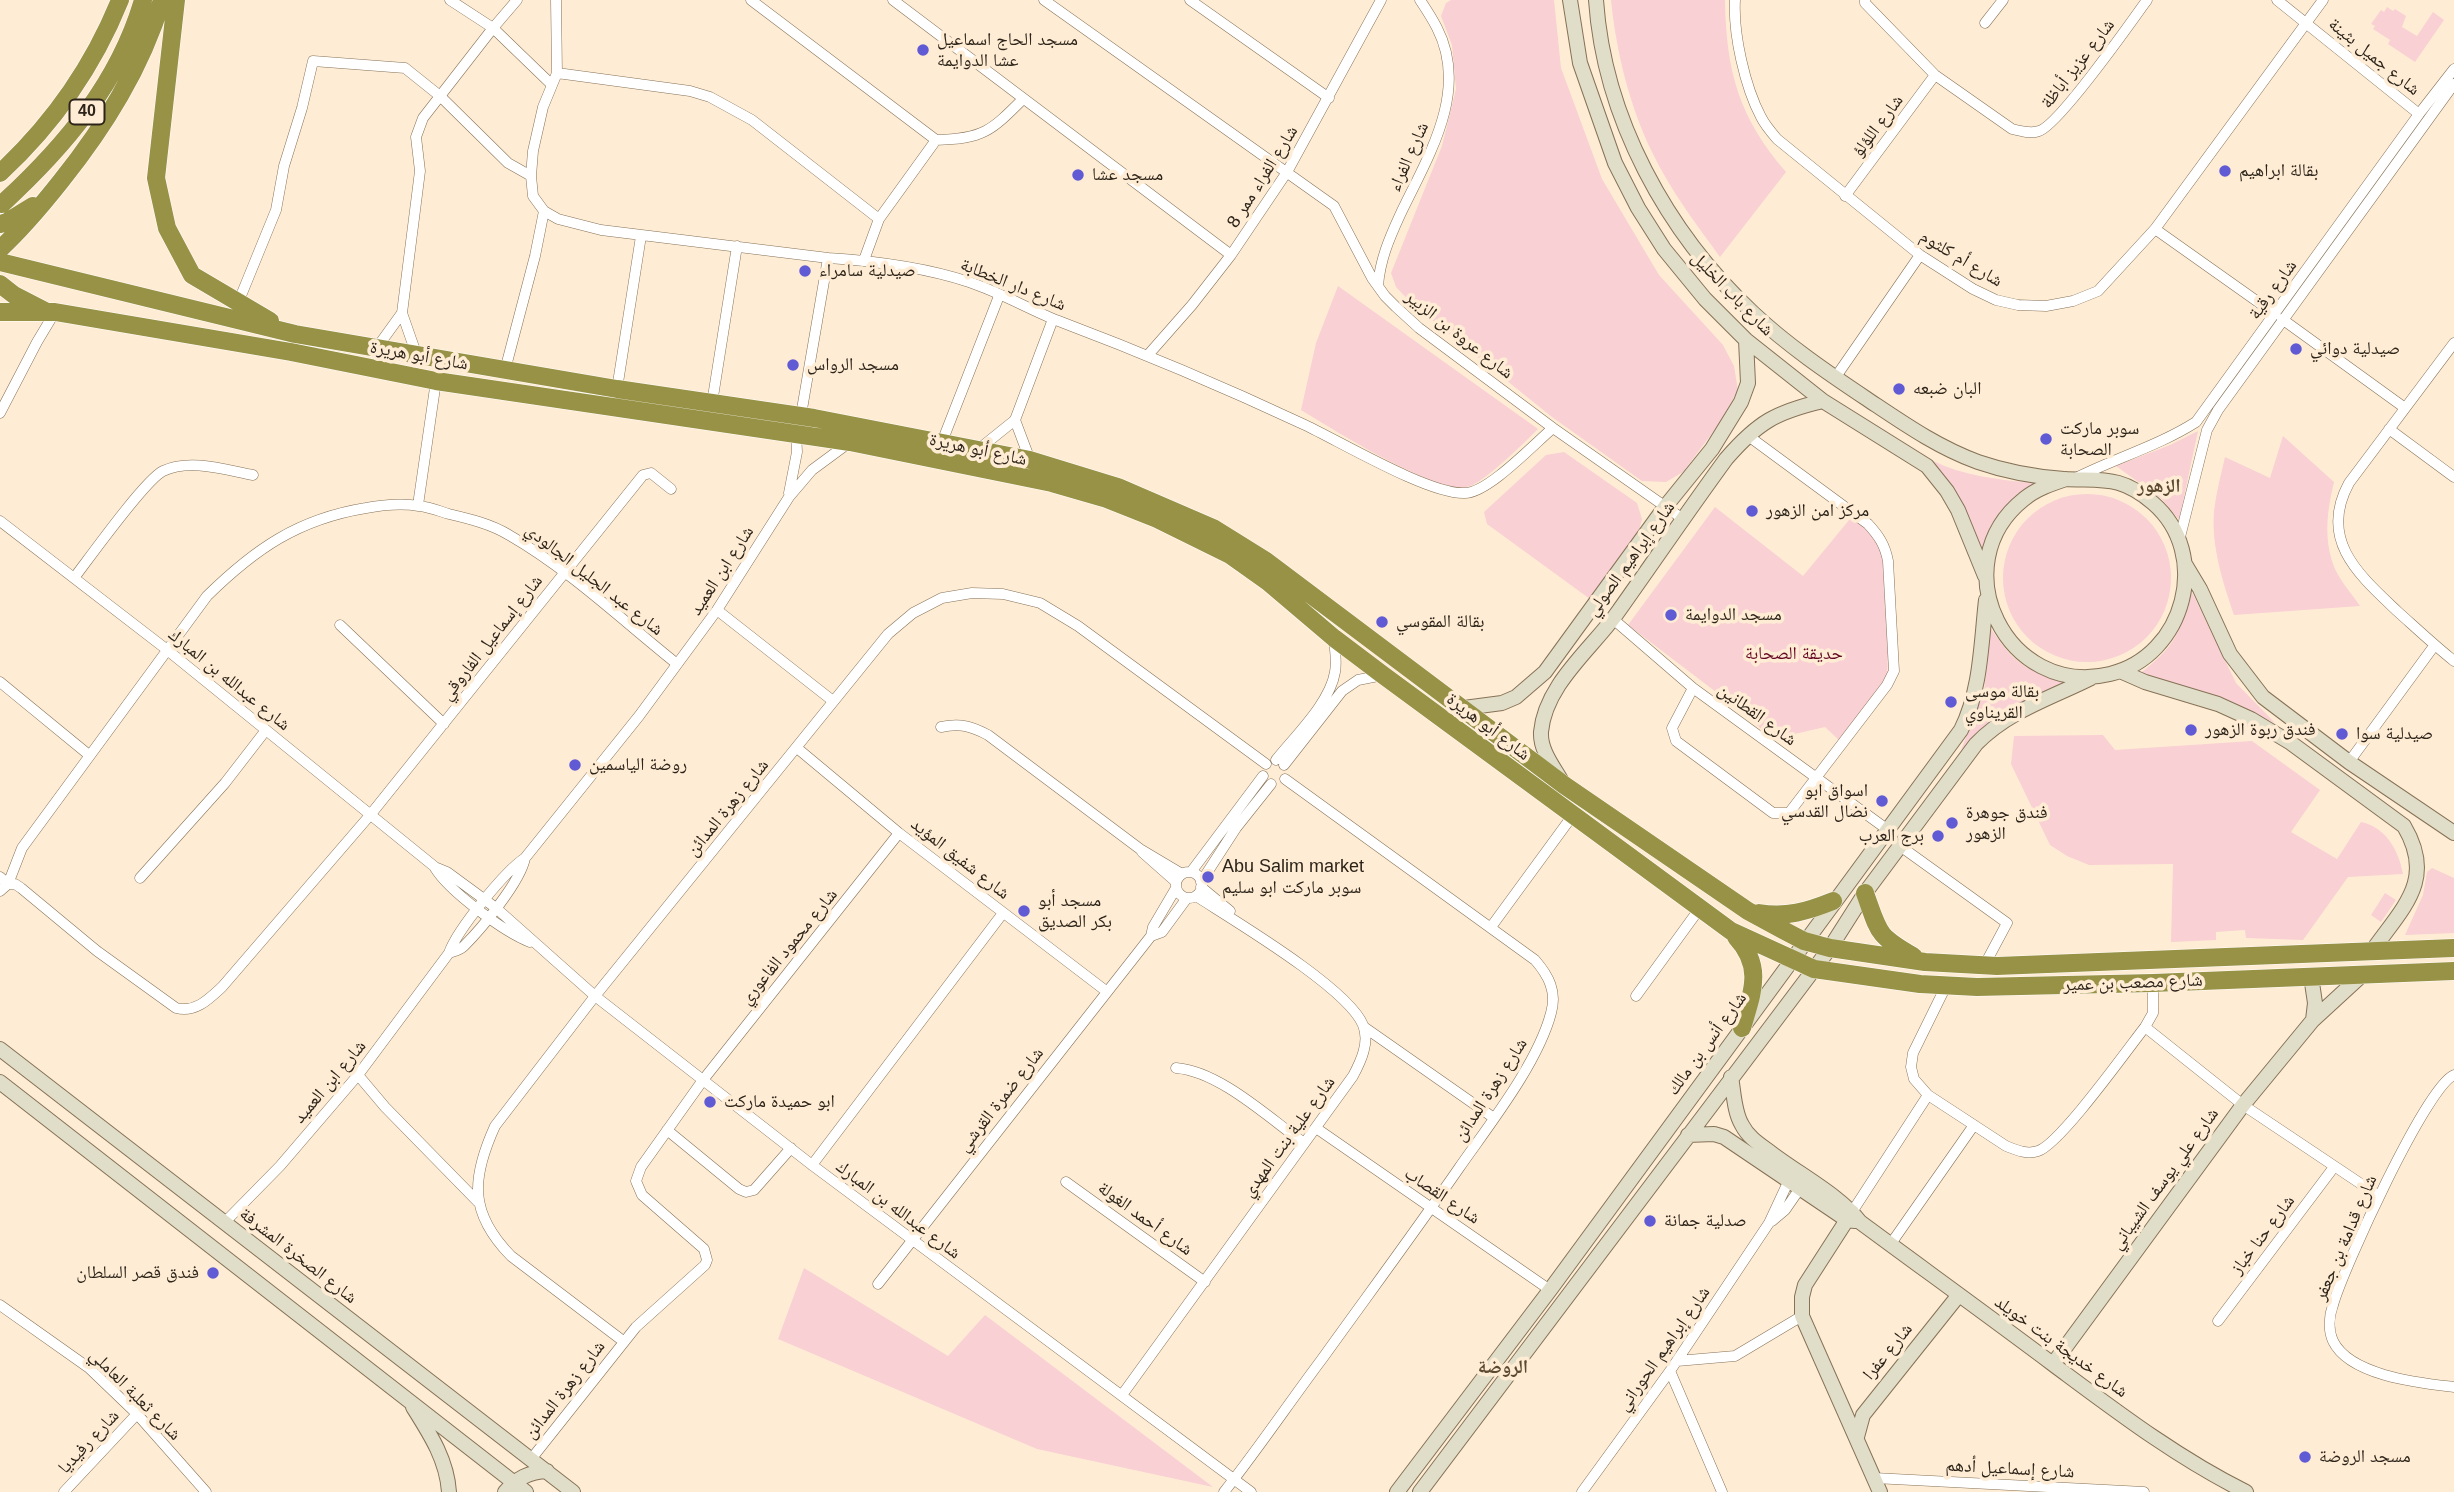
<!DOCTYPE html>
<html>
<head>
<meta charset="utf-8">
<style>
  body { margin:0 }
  canvas { display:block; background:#ffecd5 }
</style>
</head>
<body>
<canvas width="2454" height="1492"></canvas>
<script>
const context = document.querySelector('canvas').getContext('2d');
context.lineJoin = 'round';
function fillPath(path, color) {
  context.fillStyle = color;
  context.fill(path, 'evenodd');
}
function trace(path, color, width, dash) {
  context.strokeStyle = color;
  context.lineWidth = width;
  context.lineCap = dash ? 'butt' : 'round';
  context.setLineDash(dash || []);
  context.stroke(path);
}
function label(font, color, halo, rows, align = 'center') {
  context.font = font + ' Helvetica,"Noto Naskh Arabic",sans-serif';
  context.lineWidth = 7;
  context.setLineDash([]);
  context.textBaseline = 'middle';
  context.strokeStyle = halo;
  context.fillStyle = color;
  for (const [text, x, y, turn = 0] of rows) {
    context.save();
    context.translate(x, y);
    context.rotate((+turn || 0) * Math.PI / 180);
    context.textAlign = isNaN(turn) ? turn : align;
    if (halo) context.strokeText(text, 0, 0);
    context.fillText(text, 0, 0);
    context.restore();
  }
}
const green = new Path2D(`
  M 1451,0 L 1554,0 L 1561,68 L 1602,179 L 1659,275 L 1723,345 L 1734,366 L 1738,391 L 1719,424 L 1683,472 L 1666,482 L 1642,481 L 1552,417 L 1414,306 L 1396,287 L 1391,273 L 1442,146 L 1456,89 L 1452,45 L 1441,16 L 1446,3 Z
  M 1611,0 L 1725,0 C 1726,71 1739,118 1786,172 L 1720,257 C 1696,224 1671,191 1653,154 C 1630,108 1616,51 1611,0 Z
  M 2387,7 L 2393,11 L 2395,9 L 2406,16 L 2402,27 L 2417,36 L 2433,12 L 2444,20 L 2415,62 L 2388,44 L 2390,40 L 2373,29 L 2375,26 L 2371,24 L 2381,10 L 2384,12 Z
  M 1338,286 L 1538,429 C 1525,442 1483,484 1467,487 C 1435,494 1331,428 1301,410 L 1316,343 Z
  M 2198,431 L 2179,520 L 2162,499 L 2116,466 L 2170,445 Z
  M 2283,436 L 2334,482 C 2327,511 2323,540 2335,569 C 2341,582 2352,594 2360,606 L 2234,615 C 2223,583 2211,546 2214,511 C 2216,493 2221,475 2225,457 L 2270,478 Z
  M 1564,452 L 1637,503 L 1642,519 L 1638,534 L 1590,599 L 1487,524 L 1484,512 L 1546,455 Z
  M 1931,460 C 1963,476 2000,480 2035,483 L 1995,523 L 1981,554 C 1969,514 1960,491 1931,460 Z
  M2003 578a84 84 0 1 1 168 0a84 84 0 1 1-168 0Z
  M 1715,507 L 1803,576 L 1854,514 L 1892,559 L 1887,677 L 1840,741 L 1825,727 L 1773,739 L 1737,708 L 1628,625 Z
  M 2190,588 L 2236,683 L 2275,723 L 2227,701 L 2138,675 C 2176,646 2181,633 2190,588 Z
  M 1990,627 C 2014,665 2027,671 2070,682 L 1997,721 L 1961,750 L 1984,692 Z
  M 2103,735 L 2115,750 L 2252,741 L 2320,790 L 2291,832 L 2337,859 L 2361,822 C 2386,827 2399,851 2403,874 L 2348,877 L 2303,940 L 2246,938 L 2245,930 L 2216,932 L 2216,940 L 2171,942 L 2173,864 L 2089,865 L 2067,856 L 2050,845 L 2011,764 L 2014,736 Z
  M 2432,868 L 2454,878 L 2454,933 L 2405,935 L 2423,895 L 2427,872 Z
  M 2385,893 L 2396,900 L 2381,922 L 2371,915 Z
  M 804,1268 L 948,1356 L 985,1315 L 1213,1487 L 1037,1449 L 778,1339 Z`);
const street = new Path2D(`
  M 450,0 L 493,28 L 551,84
  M 556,0 L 557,73 L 543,107 L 533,151 L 531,176 L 533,196 L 544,211 L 558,219 L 601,230 L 828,258 C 875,261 924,267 969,282 C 999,292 1027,308 1056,320 C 1141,352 1224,387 1305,425 C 1341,442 1430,495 1465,493 C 1488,493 1534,444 1553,428
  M 751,0 L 936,140
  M 893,0 L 1231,255
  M 1044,0 L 1334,206 L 1372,278 L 1385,296 L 1396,307 L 1419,328 L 1553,428 L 1683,519
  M 1190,0 L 1329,98
  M 1735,0 C 1733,34 1745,87 1761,117 C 1765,125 1771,132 1777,139 L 1920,255 L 1973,289 L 1996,300 L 2018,305 L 2046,306 L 2073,301 L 2098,291 L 2155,229 L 2323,0
  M 1865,0 L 1865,3 L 1935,75 L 2012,129 C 2020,131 2031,134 2039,131 C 2058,126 2132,21 2147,0
  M 2277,0 L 2419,114
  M 1985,23 L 2003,0
  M 557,73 L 690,91 L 710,97 L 752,120 L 879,219
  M 1845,196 L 1935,75
  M 2155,229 L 2275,314
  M 864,260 L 879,219 L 936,140 C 983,139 991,131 1023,99
  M 1378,286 C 1380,260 1389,239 1400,215 C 1427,158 1470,92 1437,28 C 1432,18 1426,9 1420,0
  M 238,303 L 276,210 L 284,166 L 302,108 L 313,61 L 405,68 L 440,96 L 508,163 L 531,176
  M 402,313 L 417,356
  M 2282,319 L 2405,408
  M 2454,343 L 2349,483 C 2318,540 2359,575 2397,611 C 2416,628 2434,645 2454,661
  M 376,349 L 402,313 L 420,171 L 416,137 L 423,118 L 493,28 L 517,0
  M 1148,355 L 1192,305 L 1231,255 L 1287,172 L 1381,0
  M 505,370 L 535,256 L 544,211
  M 1835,378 L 1920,255
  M 617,389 L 641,236
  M 712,403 L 737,246
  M 0,413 L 37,342 L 55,312
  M 801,415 L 828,258
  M 1015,420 L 1030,460
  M 2389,429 L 2454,477
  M 942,442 L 999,296
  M 979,449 L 1015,420 L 1053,319
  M 2076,478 C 2116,458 2158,446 2196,422 L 2419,114 L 2454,69
  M 789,493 L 797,452 L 796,433
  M 418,505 L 436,381
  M 0,521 L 166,649 L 435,867 L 447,872 L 496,908 L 595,996 L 812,1165 L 1251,1492
  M 2179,541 L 2207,430 L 2218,410 L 2454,84
  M 74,578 C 90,557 145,480 163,471 C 190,458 226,470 253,475
  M 717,610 L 833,701
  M 1613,619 L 1693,688 L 1888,830
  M 340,625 L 444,724
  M 0,682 L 89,755
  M 1693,688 L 1672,728 L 1676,741 L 1773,813 L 1789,813 L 1887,685 L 1894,671 L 1888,561 C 1885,545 1879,536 1868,524 L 1747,435
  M 941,727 C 960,723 971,726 988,735 L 1140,849 L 1182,874
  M 797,748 L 899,833 L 1106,991
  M 1276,760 C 1295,736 1330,703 1335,672 C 1337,661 1335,650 1334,639
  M 2349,762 L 2434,646
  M 1284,765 L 1342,691 L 1358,680 L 1383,675
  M 1900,846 L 2007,923 L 1984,966
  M 1142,852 L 1176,882
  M 435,868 C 449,891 504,932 530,942
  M 1191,872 L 1263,776
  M1176 885a13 13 0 1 1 26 0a13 13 0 1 1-26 0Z
  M 0,877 L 8,884 L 15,884 L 21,888 L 97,951 L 176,1008 C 195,1013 208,1000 222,987 L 371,814 L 643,475 L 651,473 L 671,489
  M 140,878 L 225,783 L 266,730
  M 1201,882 L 1236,828 L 1271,784
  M 1201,887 L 1230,911
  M 0,891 L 8,884 L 22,848 L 207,596 C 255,549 298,519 366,508 C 382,505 402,503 419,506 C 429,507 439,511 449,514 C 470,519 491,524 509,535 C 570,570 623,621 677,664
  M 1491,927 L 1573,815
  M 1151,936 L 1162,932 L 1187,898
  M 449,953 C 455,951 460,950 464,946 C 482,928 521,881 525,858
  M 1946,986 L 1913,1053 L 1911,1067 L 1914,1079 L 1928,1095 L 2006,1146 C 2016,1150 2027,1155 2038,1151 C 2060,1144 2127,1050 2145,1027 L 2153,1013 L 2153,983
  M 1636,996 L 1700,908
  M 1364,1027 L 1494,1118
  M 2145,1027 L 2243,1105 L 2379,1196
  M 1176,1068 C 1219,1071 1269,1118 1304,1143
  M 358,1075 L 385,1107 L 478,1202
  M 2454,1075 C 2426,1087 2343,1269 2333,1305 C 2329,1316 2328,1330 2333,1341 C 2350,1376 2420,1383 2454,1387
  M 1316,1128 L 1550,1290
  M 667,1130 L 739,1189 L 746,1192 L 754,1190 L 791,1148
  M 812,1165 L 1003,913
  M 1066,1182 L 1205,1282
  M 1852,1212 L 1928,1095
  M 1772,1221 L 1785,1210 L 1803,1184
  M 225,1222 L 280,1166 L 358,1075 L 449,953 C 457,930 505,871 525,858 L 639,716 L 717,610 L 789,497 L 812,470 L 850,442
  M 1890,1245 L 1974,1125
  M 878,1284 L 1151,936 L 1153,927 L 1176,888
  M 0,1305 L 89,1368 L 137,1414 L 206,1492
  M 2218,1321 L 2334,1167
  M 623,1341 L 511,1256 C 469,1213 471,1179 495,1126 L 595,996 L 888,634 L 913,613 L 942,598 L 972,593 L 1003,594 L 1040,603 L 1078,626 L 1266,764
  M 1677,1361 L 1735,1356 L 1802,1316
  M 1670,1371 L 1722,1492
  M 1122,1395 L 1353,1076 C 1361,1061 1370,1042 1363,1025 C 1348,988 1233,920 1196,896
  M 532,1458 L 636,1327 L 705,1265 L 707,1260 L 704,1249 L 642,1195 L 636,1181 L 641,1167 L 703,1080 L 899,833
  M 1874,1478 L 2144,1492
  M 64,1492 L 137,1414
  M 1224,1492 C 1258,1449 1289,1403 1322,1359 C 1368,1295 1414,1233 1459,1168 C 1489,1125 1538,1063 1551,1013 C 1557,992 1549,976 1535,960 L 1285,779
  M 1582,1492 L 1670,1371 L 1769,1223 L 1790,1178`);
const secondary = new Path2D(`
  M 1570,0 L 1580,63 L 1615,163 L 1638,208 L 1664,249 L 1705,299 L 1746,340 L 1823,401 L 1927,466 L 1947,491 L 1958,510 L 1985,576
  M 1596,0 C 1604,118 1667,233 1753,313 C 1787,345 1828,373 1867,399 C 1903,423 1937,447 1978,462 C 2004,471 2037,477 2064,479 C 2103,481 2120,475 2153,503 C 2212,554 2185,656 2110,674 C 2007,699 1941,565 2024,499 C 2036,489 2051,484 2066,479
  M 2185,564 L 2200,589 L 2230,654 L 2263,697 L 2349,762 L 2454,833
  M 2120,671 L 2145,682 L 2218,704 L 2251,719 L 2291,743 L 2404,826 C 2436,880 2403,907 2372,951
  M 1464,708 L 1502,703 L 1516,697 L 1545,672 L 1665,507 L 1712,449 L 1741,402 L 1748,383 L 1746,340
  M 1561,780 C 1553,766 1540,750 1541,732 C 1545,686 1589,651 1615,616 C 1652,564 1688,511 1726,459 C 1758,422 1776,412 1823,401
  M 2311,976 L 2315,1003 L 2313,1020
  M 0,1049 L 573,1492
  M 1731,1077 C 1734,1093 1734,1112 1742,1125 C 1748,1137 1759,1144 1770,1152 C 1797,1173 1841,1196 1860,1222 C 1925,1270 1990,1317 2054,1365 C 2116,1411 2176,1457 2246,1492
  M 0,1082 L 526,1492
  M 1688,1135 L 1714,1134 L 1724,1137 L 1847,1220 L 1855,1221
  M 1852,1212 L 1805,1285 L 1802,1297 L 1802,1316 L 1880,1492
  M 2053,1364 L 2243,1105 L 2313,1020 L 2362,975
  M 413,1407 C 430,1434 447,1460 449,1492
  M 1857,1437 L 1863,1415 L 1958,1296
  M 505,1492 C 517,1478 529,1472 547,1471
  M 1397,1492 L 1550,1290 L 1961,730 C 1981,690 1981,644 1986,600
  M 1420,1492 L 1830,948 L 1865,893 L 1976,744 C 2008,711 2051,698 2091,678`);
const highway = new Path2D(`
  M 176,0 L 156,178 L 167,228 L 192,275 L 270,321
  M 0,173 C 53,124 93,67 120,0
  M 2,204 C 64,147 119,83 143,0
  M 0,224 L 7,222 L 33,206
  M 0,249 C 23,228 42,205 61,181 C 105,126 141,68 162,0
  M 0,262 L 295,334 L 617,389 L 814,418 L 1030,460 L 1118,487 L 1213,528 L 1266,561 L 1564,785 L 1748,911 L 1783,930 L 1804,941 L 1830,948 L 1925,962 L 1997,966 L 2454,948
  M 0,284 L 14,295 L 45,311
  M 0,312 L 55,312 L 291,352 L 436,381 L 850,442 L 1052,483 L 1104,498 L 1157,519 L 1230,555 L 1268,582 L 1334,638 L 1383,675 L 1731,931 L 1814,969 L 1920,984 L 1977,987 L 2153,983 L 2454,971
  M 1865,893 C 1879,932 1876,935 1913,956
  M 1759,913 C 1786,918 1808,911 1833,901
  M 1736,937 C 1764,967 1752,993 1742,1028`);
const markers = [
  [923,50,7,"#605bd4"],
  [2225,171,7,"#605bd4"],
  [1078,175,7,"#605bd4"],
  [805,271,7,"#605bd4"],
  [2296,349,7,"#605bd4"],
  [793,365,7,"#605bd4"],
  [1899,389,7,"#605bd4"],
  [2046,439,7,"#605bd4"],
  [1752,511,7,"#605bd4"],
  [1671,615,7,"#605bd4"],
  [1382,622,7,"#605bd4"],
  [1951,702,7,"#605bd4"],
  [2191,730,7,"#605bd4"],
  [2342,734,7,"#605bd4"],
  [575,765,7,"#605bd4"],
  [1882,801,7,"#605bd4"],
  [1952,823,7,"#605bd4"],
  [1938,836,7,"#605bd4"],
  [1208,877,7,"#605bd4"],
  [1024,911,7,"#605bd4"],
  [710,1102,7,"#605bd4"],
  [1650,1221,7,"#605bd4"],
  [213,1273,7,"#605bd4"],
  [2305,1457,7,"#605bd4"]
];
const shields = [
  [87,112,35]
];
const shieldNames = [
  ["40",87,112]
];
const poiNames = [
  ["مسجد الحاج اسماعيل",937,40],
  ["عشا الدوايمة",937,61],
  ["بقالة ابراهيم",2239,171],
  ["مسجد عشا",1092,175],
  ["صيدلية سامراء",819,271],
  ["صيدلية دوائي",2310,349],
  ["مسجد الرواس",807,365],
  ["البان ضبعه",1913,389],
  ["سوبر ماركت",2060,429],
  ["الصحابة",2060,450],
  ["مركز امن الزهور",1766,511],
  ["مسجد الدوايمة",1685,615],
  ["بقالة المقوسي",1396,622],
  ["بقالة موسى",1965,692],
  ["القريناوي",1965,713],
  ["فندق ربوة الزهور",2205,730],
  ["صيدلية سوا",2356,734],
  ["روضة الياسمين",589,765],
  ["اسواق ابو",1868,791,"right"],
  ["نضال القدسي",1868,812,"right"],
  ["فندق جوهرة",1966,813],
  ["الزهور",1966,834],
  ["برج العرب",1924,836,"right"],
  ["Abu Salim market",1222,867],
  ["سوبر ماركت ابو سليم",1222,888],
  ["مسجد أبو",1038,901],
  ["بكر الصديق",1038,922],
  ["ابو حميدة ماركت",724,1102],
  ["صدلية جمانة",1664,1221],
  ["فندق قصر السلطان",199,1273,"right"],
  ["مسجد الروضة",2319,1457]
];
const streetNames = [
  ["شارع جميل بثينة",2374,57,39],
  ["شارع عزيز أباظة",2078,64,-52],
  ["شارع اللؤلؤ",1878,126,-53],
  ["شارع الفراء",1409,157,-66],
  ["شارع الفراء ممر 8",1263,177,-58],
  ["شارع أم كلثوم",1961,259,31],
  ["شارع دار الخطابة",1013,285,22],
  ["شارع رقية",2273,290,-54],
  ["شارع باب الخليل",1732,294,46],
  ["شارع عروة بن الزبير",1459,335,38],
  ["شارع أبو هريرة",419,356,10],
  ["شارع أبو هريرة",978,450,12],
  ["شارع إبراهيم الصولي",1631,559,-54],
  ["شارع ابن العميد",722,571,-57],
  ["شارع عبد الجليل الجالودي",594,580,38],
  ["شارع إسماعيل الفاروقي",492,638,-52],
  ["شارع عبدالله بن المبارك",229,680,39],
  ["شارع القطانين",1757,715,36],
  ["شارع أبو هريرة",1488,727,37],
  ["شارع زهرة المدائن",728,808,-51],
  ["شارع شفيق المؤيد",960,859,38],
  ["شارع محمود الفاعوري",789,947,-51],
  ["شارع مصعب بن عمير",2133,983,-2],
  ["شارع أنس بن مالك",1707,1044,-54],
  ["شارع ابن العميد",330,1082,-50],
  ["شارع زهرة المدائن",1491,1090,-57],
  ["شارع ضمرة القرشي",1001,1100,-52],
  ["شارع علية بنت المهدي",1289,1137,-54],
  ["شارع علي يوسف الشيباني",2165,1179,-54],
  ["شارع القصاب",1442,1196,34],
  ["شارع عبدالله بن المبارك",898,1210,37],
  ["شارع أحمد الغولة",1145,1219,36],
  ["شارع حنا خباز",2263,1235,-53],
  ["شارع قدامة بن جعفر",2346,1238,-67],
  ["شارع الصخرة المشرفة",298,1256,38],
  ["شارع خديجة بنت خويلد",2061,1347,36],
  ["شارع إبراهيم الحوراني",1664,1349,-55],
  ["شارع عفرا",1888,1352,-51],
  ["شارع زهرة المدائن",565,1390,-52],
  ["شارع ثعلبة العاملي",135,1395,45],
  ["شارع رفيديا",89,1442,-47],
  ["شارع إسماعيل أدهم",2010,1469,3]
];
const parkNames = [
  ["حديقة الصحابة",1794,654]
];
const neighbourhoodNames = [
  ["الزهور",2159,487],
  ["الروضة",1503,1368]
];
fillPath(green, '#f9d0d3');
trace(street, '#867257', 11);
trace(secondary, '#867257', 16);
trace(highway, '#fff', 19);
trace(street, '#fff', 10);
trace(secondary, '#e0dec8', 14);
trace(highway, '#989246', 18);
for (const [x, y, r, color] of markers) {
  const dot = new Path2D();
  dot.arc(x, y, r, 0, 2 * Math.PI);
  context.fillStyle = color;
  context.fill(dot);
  trace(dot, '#ffecd5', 2.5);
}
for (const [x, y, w] of shields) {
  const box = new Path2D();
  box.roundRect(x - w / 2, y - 12.5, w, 25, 5);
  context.fillStyle = '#ffecd5';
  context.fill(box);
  trace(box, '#2c2419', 2);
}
label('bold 16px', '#2c2419', null, shieldNames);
label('18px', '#2c2419', '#ffecd5', poiNames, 'left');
label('18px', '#2c2419', '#ffecd5', streetNames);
label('18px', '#630722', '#ffecd5', parkNames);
label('bold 19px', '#5c4930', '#ffecd5', neighbourhoodNames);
</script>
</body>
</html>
